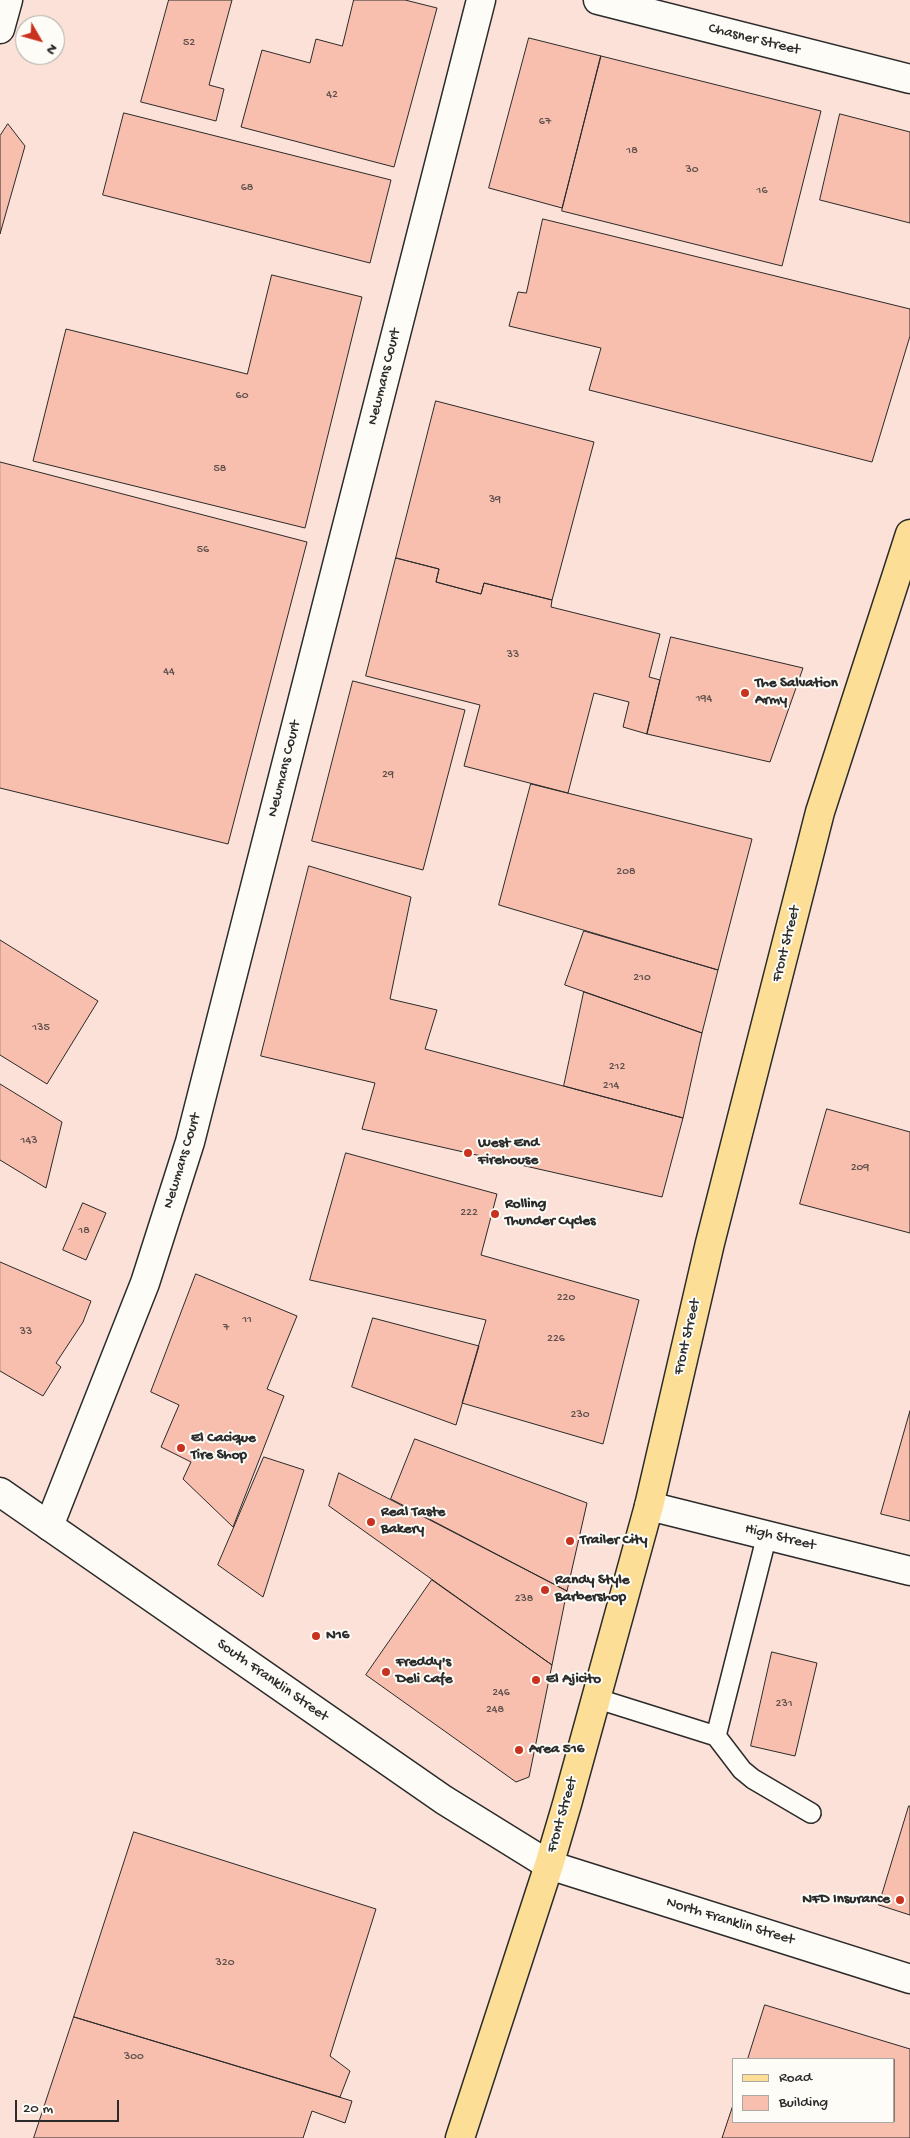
<!DOCTYPE html>
<html>
<head>
<meta charset="utf-8">
<style>
  body { margin:0 }
  #map { position:relative; width:910px; height:2138px; overflow:hidden; background:#fcf0e8; font-family:"Gochi Hand",sans-serif }
  canvas { display:block }
  .legend { position:absolute; left:732px; top:2058px; width:162px; height:65px; box-sizing:border-box; background:#fdfcf7; border:1px solid #a9a8a5; margin:0; padding:6px 9px; list-style:none; font-size:15px; color:#2b2b2b }
  .legend li { display:flex; align-items:center; gap:10px; height:25px }
  .legend b { width:25px; border:1px solid #a9a8a5 }
  .north { position:absolute; left:15px; top:15px; width:50px; height:50px; box-sizing:border-box; background:#fdfcf7; border:1px solid #a9a8a5; border-radius:50%; rotate:128deg; font-size:14px; font-weight:700; line-height:20px; text-align:center; color:#2b2b2b }
  .north::after { content:''; display:block; margin:auto; width:18px; height:22px; background:#c8321e; clip-path:polygon(50% 0,100% 100%,50% 72%,0 100%) }
  .scale { position:absolute; left:15px; top:2100px; width:104px; height:22px; box-sizing:border-box; border:2px solid #2b2b2b; border-top:0; padding-left:6px; font-size:15px; line-height:18px; white-space:nowrap; color:#2b2b2b; -webkit-text-stroke:4px #fdfcf7; paint-order:stroke }
</style>
</head>
<body>
<div id="map">
<canvas width="910" height="2138"></canvas>
<ul class="legend">
<li><b style="height:6px;background:#fdde96"></b>Road</li>
<li><b style="height:14px;background:#f8bfae"></b>Building</li>
</ul>
<div class="north">N</div>
<div class="scale">20 m</div>
</div>
<script>
const context = document.querySelector('canvas').getContext('2d');
context.lineJoin = 'round';
function fillPath(path, color) {
  context.fillStyle = color;
  context.fill(path, 'evenodd');
}
function trace(path, color, width, dash) {
  context.strokeStyle = color;
  context.lineWidth = width;
  context.lineCap = dash ? 'butt' : 'round';
  context.setLineDash(dash || []);
  context.stroke(path);
}
function label(font, color, halo, rows, align = 'center') {
  context.font = font + ' "Gochi Hand",sans-serif';
  context.lineWidth = 4;
  context.setLineDash([]);
  context.textBaseline = 'middle';
  context.strokeStyle = halo;
  context.fillStyle = color;
  for (const [text, x, y, turn = 0] of rows) {
    context.save();
    context.translate(x, y);
    context.rotate((+turn || 0) * Math.PI / 180);
    context.textAlign = isNaN(turn) ? turn : align;
    if (halo) context.strokeText(text, 0, 0);
    context.fillText(text, 0, 0);
    context.restore();
  }
}
const built = new Path2D(`
  M 0,0 L 910,0 L 910,2138 L 0,2138 ZM 25,25 L 55,25 L 55,55 L 25,55 ZM 734,2059 L 894,2059 L 894,2122 L 734,2122 Z`);
const building = new Path2D(`
  M 169,0 L 232,0 L 209,85 L 224,89 L 216,121 L 141,102 Z
  M 354,0 L 405,0 L 437,8 L 394,167 L 241,127 L 262,50 L 310,63 L 316,39 L 342,46 Z
  M 529,38 L 601,56 L 562,208 L 489,188 Z
  M 601,56 L 821,111 L 782,266 L 562,211 Z
  M 124,113 L 391,180 L 370,263 L 103,195 Z
  M 840,114 L 910,132 L 910,223 L 820,200 Z
  M 8,124 L 25,146 L 0,234 L 0,136 Z
  M 543,219 L 910,309 L 910,336 L 872,462 L 589,390 L 601,348 L 509,326 L 518,292 L 526,293 Z
  M 272,275 L 362,297 L 305,528 L 33,461 L 66,329 L 247,374 Z
  M 436,401 L 594,442 L 552,600 L 484,583 L 481,594 L 436,582 L 439,569 L 396,558 Z
  M 0,462 L 307,542 L 228,844 L 0,788 Z
  M 396,558 L 439,569 L 436,582 L 481,594 L 484,583 L 552,600 L 551,607 L 660,634 L 649,677 L 660,680 L 647,734 L 623,727 L 629,702 L 594,693 L 568,793 L 464,766 L 480,705 L 366,676 Z
  M 671,637 L 803,668 L 770,762 L 647,734 Z
  M 353,681 L 465,710 L 423,870 L 312,841 Z
  M 531,784 L 752,839 L 718,970 L 499,905 Z
  M 309,866 L 411,897 L 390,999 L 437,1010 L 425,1049 L 683,1118 L 662,1197 L 362,1129 L 375,1083 L 261,1056 Z
  M 584,931 L 718,970 L 702,1033 L 565,985 Z
  M 0,940 L 98,1001 L 47,1084 L 0,1055 Z
  M 584,992 L 702,1033 L 683,1118 L 564,1086 Z
  M 0,1084 L 62,1122 L 46,1188 L 0,1160 Z
  M 827,1109 L 910,1132 L 910,1233 L 800,1204 Z
  M 346,1153 L 497,1194 L 481,1255 L 639,1300 L 603,1444 L 462,1403 L 486,1320 L 310,1280 Z
  M 83,1203 L 106,1213 L 86,1260 L 63,1250 Z
  M 0,1262 L 91,1301 L 83,1322 L 56,1363 L 61,1367 L 43,1396 L 0,1371 Z
  M 196,1274 L 297,1316 L 267,1389 L 284,1396 L 233,1527 L 183,1479 L 191,1462 L 161,1447 L 179,1405 L 151,1392 Z
  M 373,1318 L 479,1346 L 456,1425 L 352,1387 Z
  M 910,1411 L 910,1521 L 881,1514 Z
  M 415,1439 L 587,1503 L 567,1591 L 391,1499 Z
  M 264,1457 L 304,1470 L 263,1597 L 218,1565 Z
  M 339,1473 L 567,1591 L 552,1665 L 329,1506 Z
  M 432,1580 L 552,1665 L 529,1777 L 516,1782 L 366,1675 Z
  M 772,1652 L 817,1663 L 795,1756 L 751,1746 Z
  M 909,1806 L 910,1806 L 910,1915 L 879,1905 Z
  M 134,1832 L 376,1909 L 330,2056 L 350,2071 L 340,2097 L 74,2017 Z
  M 765,2005 L 910,2049 L 910,2138 L 722,2138 L 734,2102 L 734,2122 L 894,2122 L 894,2059 L 748,2059 Z
  M 74,2017 L 352,2101 L 345,2123 L 312,2111 L 303,2138 L 34,2138 Z`);
const lane = new Path2D(`
  M 767,1535 L 716,1736 L 742,1770 L 753,1779 L 811,1813
  M 595,1698 L 716,1736`);
const street = new Path2D(`
  M 598,0 L 910,79
  M 0,29 L 8,0
  M 649,1506 L 910,1571
  M 49,1526 L 145,1283 L 190,1142 L 481,0`);
const secondary = new Path2D(`
  M 0,1492 L 444,1800 L 549,1865 L 910,1979`);
const primary = new Path2D(`
  M 460,2138 L 549,1865 L 567,1804 L 649,1506 L 710,1243 L 820,812 L 910,534`);
const markers = [
  [745,693,5,"#c8321e"],
  [468,1153,5,"#c8321e"],
  [495,1214,5,"#c8321e"],
  [181,1448,5,"#c8321e"],
  [371,1522,5,"#c8321e"],
  [570,1541,5,"#c8321e"],
  [545,1590,5,"#c8321e"],
  [316,1636,5,"#c8321e"],
  [386,1672,5,"#c8321e"],
  [536,1680,5,"#c8321e"],
  [519,1750,5,"#c8321e"],
  [900,1900,5,"#c8321e"]
];
const numberNames = [
  ["52",189,43],
  ["42",332,95],
  ["67",545,122],
  ["18",632,151],
  ["30",692,170],
  ["68",247,188],
  ["16",762,191],
  ["60",242,396],
  ["58",220,469],
  ["39",495,500],
  ["56",203,550],
  ["33",513,655],
  ["44",169,672],
  ["194",704,699],
  ["29",388,775],
  ["208",626,872],
  ["210",642,978],
  ["135",41,1028],
  ["212",617,1067],
  ["214",611,1086],
  ["143",29,1141],
  ["209",860,1168],
  ["222",469,1213],
  ["18",84,1231],
  ["220",566,1298],
  ["11",247,1320],
  ["7",226,1328],
  ["33",26,1332],
  ["226",556,1339],
  ["230",580,1415],
  ["238",524,1599],
  ["246",501,1693],
  ["231",784,1704],
  ["248",495,1710],
  ["320",225,1963],
  ["300",134,2057]
];
const streetNames = [
  ["Chasner Street",754,40,14],
  ["Newmans Court",385,377,-76],
  ["Newmans Court",285,769,-76],
  ["Front Street",787,944,-76],
  ["Newmans Court",183,1161,-73],
  ["Front Street",688,1337,-77],
  ["High Street",780,1538,14],
  ["South Franklin Street",272,1681,35],
  ["Front Street",563,1815,-74],
  ["North Franklin Street",730,1922,17]
];
const poiNames = [
  ["The Salvation",755,684],
  ["Army",755,701],
  ["West End",478,1144],
  ["Firehouse",478,1161],
  ["Rolling",505,1205],
  ["Thunder Cycles",505,1222],
  ["El Cacique",191,1439],
  ["Tire Shop",191,1456],
  ["Real Taste",381,1513],
  ["Bakery",381,1530],
  ["Trailer City",580,1541],
  ["Randy Style",555,1581],
  ["Barbershop",555,1598],
  ["N16",326,1636],
  ["Freddy's",396,1663],
  ["Deli Cafe",396,1680],
  ["El Ajicito",546,1680],
  ["Area 516",529,1750],
  ["NFD Insurance",890,1900,"right"]
];
fillPath(built, '#fbe1d7');
fillPath(building, '#f8bfae');
trace(building, '#2b2b2b', 1);
trace(lane, '#2b2b2b', 22);
trace(street, '#2b2b2b', 31);
trace(secondary, '#2b2b2b', 31);
trace(primary, '#2b2b2b', 31);
trace(lane, '#fdfcf7', 19);
trace(street, '#fdfcf7', 28);
trace(secondary, '#fdfcf7', 28);
trace(primary, '#fdde96', 28);
for (const [x, y, r, color] of markers) {
  const dot = new Path2D();
  dot.arc(x, y, r, 0, 2 * Math.PI);
  context.fillStyle = color;
  context.fill(dot);
  trace(dot, '#fdfcf7', 2);
}
label('12px', '#5e504c', null, numberNames);
label('15px', '#2b2b2b', '#fdfcf7', streetNames);
label('bold 15px', '#2b2b2b', '#fdfcf7', poiNames, 'left');
</script>
</body>
</html>
